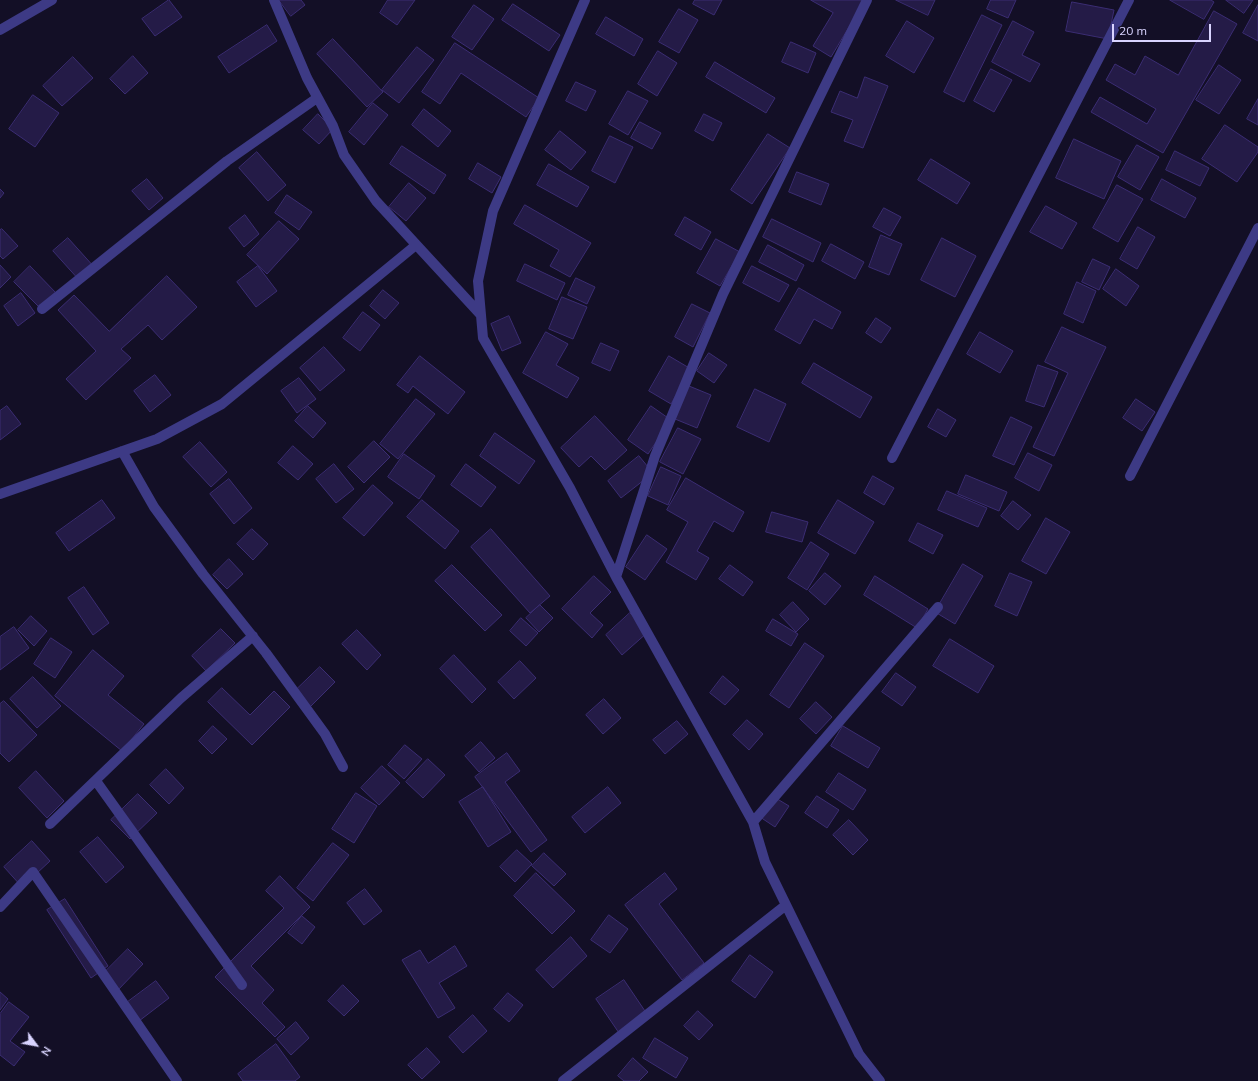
<!DOCTYPE html>
<html>
<head>
<meta charset="utf-8">
<style>
  body { margin:0 }
  #map { position:relative; width:1258px; height:1081px; overflow:hidden; background:#130f26; font-family:Mulish,sans-serif }
  canvas { display:block }
  .north { position:absolute; left:16px; top:1025px; width:40px; height:40px; -webkit-text-stroke:3px #130f26; paint-order:stroke; rotate:122deg; font-size:11px; font-weight:700; line-height:16px; text-align:center; color:#d9d4ff }
  .north::after { content:''; display:block; margin:auto; width:14px; height:18px; background:#d9d4ff; clip-path:polygon(50% 0,100% 100%,50% 72%,0 100%) }
  .scale { position:absolute; left:1112px; top:24px; width:99px; height:18px; box-sizing:border-box; border:2px solid #d9d4ff; border-top:0; padding-left:5px; font-size:12px; line-height:14px; white-space:nowrap; color:#d9d4ff; -webkit-text-stroke:3px #130f26; paint-order:stroke }
</style>
</head>
<body>
<div id="map">
<canvas width="1258" height="1081"></canvas>
<div class="north">N</div>
<div class="scale">20 m</div>
</div>
<script>
const context = document.querySelector('canvas').getContext('2d');
context.lineJoin = 'round';
function fillPath(path, color) {
  context.fillStyle = color;
  context.fill(path, 'evenodd');
}
function trace(path, color, width, dash) {
  context.strokeStyle = color;
  context.lineWidth = width;
  context.lineCap = dash ? 'butt' : 'round';
  context.setLineDash(dash || []);
  context.stroke(path);
}
const building = new Path2D(`
  M 169,0 L 182,17 L 155,36 L 142,19 Z
  M 279,0 L 301,0 L 305,5 L 291,16 Z
  M 388,0 L 415,0 L 397,25 L 380,13 Z
  M 695,0 L 722,0 L 714,15 L 693,4 Z
  M 811,0 L 861,0 L 864,2 L 831,57 L 813,46 L 833,13 Z
  M 896,0 L 935,0 L 928,15 Z
  M 991,0 L 1016,0 L 1008,18 L 987,9 Z
  M 1170,0 L 1211,0 L 1214,2 L 1204,19 Z
  M 1226,0 L 1253,0 L 1244,13 Z
  M 1072,2 L 1114,10 L 1108,39 L 1066,31 Z
  M 513,4 L 560,35 L 549,51 L 502,20 Z
  M 474,5 L 494,19 L 472,50 L 452,37 Z
  M 1258,5 L 1258,41 L 1243,33 Z
  M 679,9 L 698,20 L 679,53 L 659,42 Z
  M 1214,11 L 1237,24 L 1163,153 L 1091,112 L 1100,97 L 1147,124 L 1156,109 L 1106,80 L 1115,64 L 1135,75 L 1145,56 L 1178,75 Z
  M 982,15 L 1002,25 L 964,102 L 944,92 Z
  M 606,17 L 643,39 L 634,56 L 596,34 Z
  M 907,21 L 934,38 L 914,73 L 886,56 Z
  M 1013,21 L 1034,32 L 1022,55 L 1040,64 L 1030,82 L 992,62 Z
  M 267,25 L 277,41 L 229,73 L 218,57 Z
  M 333,39 L 383,92 L 367,107 L 317,54 Z
  M 791,42 L 816,53 L 808,73 L 782,62 Z
  M 455,43 L 539,98 L 526,117 L 461,73 L 440,104 L 422,92 Z
  M 417,47 L 434,60 L 399,103 L 382,90 Z
  M 658,51 L 677,63 L 657,96 L 638,84 Z
  M 133,56 L 148,73 L 125,94 L 110,79 Z
  M 73,57 L 93,78 L 62,106 L 43,86 Z
  M 715,62 L 775,98 L 766,113 L 706,77 Z
  M 1219,65 L 1241,80 L 1219,114 L 1196,100 Z
  M 991,69 L 1012,80 L 994,112 L 974,101 Z
  M 865,77 L 888,86 L 863,148 L 844,141 L 853,120 L 831,112 L 840,91 L 857,98 Z
  M 576,82 L 596,91 L 586,111 L 566,101 Z
  M 628,91 L 648,101 L 628,135 L 609,124 Z
  M 33,95 L 59,113 L 35,147 L 9,129 Z
  M 1258,99 L 1258,125 L 1247,119 Z
  M 373,103 L 388,115 L 364,145 L 349,132 Z
  M 424,109 L 451,131 L 438,147 L 412,125 Z
  M 318,114 L 333,129 L 319,144 L 303,130 Z
  M 704,114 L 722,123 L 713,141 L 695,131 Z
  M 640,122 L 661,133 L 652,149 L 631,138 Z
  M 1225,125 L 1258,147 L 1258,152 L 1237,182 L 1202,159 Z
  M 560,131 L 586,152 L 571,170 L 545,150 Z
  M 768,134 L 790,148 L 752,204 L 731,190 Z
  M 610,136 L 633,147 L 615,183 L 592,171 Z
  M 1074,139 L 1121,161 L 1104,199 L 1056,178 Z
  M 1137,145 L 1159,157 L 1140,190 L 1118,177 Z
  M 402,146 L 446,175 L 434,194 L 390,164 Z
  M 1175,151 L 1209,168 L 1200,186 L 1166,170 Z
  M 257,152 L 286,185 L 268,201 L 239,168 Z
  M 931,159 L 970,183 L 957,204 L 918,180 Z
  M 478,163 L 501,177 L 492,193 L 469,179 Z
  M 549,164 L 589,187 L 577,207 L 537,185 Z
  M 797,172 L 829,184 L 821,205 L 789,192 Z
  M 147,179 L 163,198 L 149,210 L 132,191 Z
  M 1162,179 L 1196,198 L 1185,218 L 1151,200 Z
  M 409,183 L 426,198 L 406,221 L 389,207 Z
  M 1117,185 L 1143,199 L 1118,242 L 1093,228 Z
  M 0,189 L 4,193 L 0,198 Z
  M 287,195 L 312,212 L 299,230 L 275,213 Z
  M 525,205 L 591,243 L 570,277 L 550,266 L 559,250 L 514,224 Z
  M 1046,206 L 1077,223 L 1062,249 L 1030,232 Z
  M 884,208 L 901,217 L 890,236 L 873,227 Z
  M 245,215 L 259,234 L 244,247 L 229,228 Z
  M 685,217 L 711,232 L 701,250 L 675,235 Z
  M 772,219 L 821,243 L 813,262 L 763,237 Z
  M 279,221 L 299,239 L 267,274 L 247,255 Z
  M 1138,227 L 1155,237 L 1137,269 L 1120,259 Z
  M 2,229 L 18,246 L 3,259 L 0,256 L 0,230 Z
  M 881,235 L 902,244 L 889,275 L 869,267 Z
  M 68,238 L 95,268 L 80,281 L 53,251 Z
  M 942,238 L 976,256 L 955,297 L 921,280 Z
  M 716,239 L 740,252 L 720,286 L 697,273 Z
  M 831,244 L 864,262 L 855,279 L 822,261 Z
  M 768,245 L 804,265 L 796,281 L 759,262 Z
  M 1093,259 L 1110,267 L 1099,290 L 1082,282 Z
  M 525,264 L 565,283 L 557,300 L 517,281 Z
  M 0,265 L 11,277 L 0,288 Z
  M 30,266 L 57,294 L 41,309 L 14,282 Z
  M 258,266 L 277,291 L 256,307 L 237,282 Z
  M 752,266 L 789,285 L 779,302 L 743,283 Z
  M 1116,269 L 1139,286 L 1126,306 L 1103,289 Z
  M 167,276 L 197,307 L 162,340 L 148,325 L 121,349 L 131,358 L 86,400 L 66,379 L 96,351 L 58,310 L 74,295 L 109,331 Z
  M 576,278 L 595,287 L 587,304 L 568,295 Z
  M 1077,282 L 1096,291 L 1083,323 L 1064,314 Z
  M 799,288 L 841,312 L 832,329 L 814,319 L 800,344 L 775,330 Z
  M 383,290 L 399,303 L 385,319 L 370,306 Z
  M 21,293 L 35,313 L 18,326 L 4,306 Z
  M 562,297 L 587,307 L 573,339 L 549,329 Z
  M 692,304 L 710,313 L 693,347 L 675,337 Z
  M 363,312 L 380,325 L 360,351 L 343,338 Z
  M 509,316 L 521,343 L 502,351 L 491,324 Z
  M 876,318 L 891,328 L 881,343 L 866,333 Z
  M 1062,327 L 1106,347 L 1054,456 L 1033,447 L 1068,373 L 1045,362 Z
  M 546,332 L 568,344 L 556,365 L 579,378 L 567,398 L 523,373 Z
  M 980,332 L 1013,351 L 1000,373 L 967,354 Z
  M 601,343 L 619,351 L 610,371 L 592,363 Z
  M 324,347 L 345,370 L 320,391 L 300,368 Z
  M 709,353 L 727,365 L 714,383 L 697,371 Z
  M 420,356 L 465,392 L 448,414 L 413,386 L 408,393 L 397,385 Z
  M 669,356 L 691,369 L 671,404 L 649,391 Z
  M 814,363 L 872,397 L 860,418 L 802,383 Z
  M 1038,365 L 1058,372 L 1044,407 L 1026,401 Z
  M 155,375 L 171,395 L 150,412 L 134,391 Z
  M 299,378 L 316,399 L 297,413 L 281,391 Z
  M 689,386 L 711,395 L 697,428 L 675,419 Z
  M 755,389 L 786,404 L 769,442 L 737,427 Z
  M 416,399 L 435,414 L 398,459 L 380,444 Z
  M 1136,399 L 1155,412 L 1142,431 L 1123,418 Z
  M 7,406 L 21,424 L 0,440 L 0,411 Z
  M 308,406 L 326,423 L 313,438 L 295,421 Z
  M 651,406 L 671,420 L 648,454 L 628,440 Z
  M 938,409 L 956,420 L 946,437 L 928,427 Z
  M 595,416 L 627,450 L 605,470 L 591,456 L 579,467 L 561,448 Z
  M 1011,417 L 1032,427 L 1014,465 L 993,456 Z
  M 678,428 L 701,439 L 683,474 L 660,462 Z
  M 495,433 L 535,461 L 519,484 L 480,456 Z
  M 374,441 L 390,457 L 364,483 L 348,467 Z
  M 200,442 L 227,472 L 211,487 L 183,457 Z
  M 293,446 L 313,464 L 298,480 L 278,463 Z
  M 1028,453 L 1052,465 L 1039,491 L 1015,478 Z
  M 404,454 L 435,476 L 419,499 L 388,477 Z
  M 639,456 L 653,473 L 621,498 L 608,481 Z
  M 334,464 L 354,489 L 336,503 L 316,479 Z
  M 466,464 L 496,487 L 481,507 L 451,485 Z
  M 661,467 L 681,476 L 668,505 L 648,496 Z
  M 966,475 L 1007,492 L 999,511 L 958,494 Z
  M 873,476 L 894,488 L 884,505 L 864,493 Z
  M 686,478 L 744,512 L 733,532 L 714,521 L 697,551 L 709,558 L 696,580 L 666,562 L 688,522 L 667,510 Z
  M 229,479 L 252,508 L 234,524 L 210,494 Z
  M 373,485 L 393,503 L 364,536 L 343,518 Z
  M 947,491 L 987,508 L 978,527 L 938,510 Z
  M 102,500 L 115,518 L 69,551 L 56,533 Z
  M 422,500 L 459,531 L 445,549 L 407,517 Z
  M 838,500 L 874,522 L 855,554 L 818,533 Z
  M 1013,501 L 1031,515 L 1018,530 L 1001,516 Z
  M 772,512 L 808,522 L 802,542 L 766,532 Z
  M 1046,518 L 1070,532 L 1046,574 L 1022,561 Z
  M 918,523 L 943,535 L 933,554 L 909,541 Z
  M 252,529 L 268,544 L 253,560 L 237,544 Z
  M 491,529 L 550,596 L 530,613 L 471,547 Z
  M 647,535 L 667,549 L 645,580 L 626,567 Z
  M 811,542 L 829,554 L 807,590 L 788,578 Z
  M 229,559 L 243,574 L 227,589 L 213,575 Z
  M 963,564 L 983,576 L 955,624 L 935,612 Z
  M 452,565 L 502,615 L 485,631 L 435,581 Z
  M 730,565 L 753,582 L 743,596 L 719,579 Z
  M 825,573 L 841,586 L 825,605 L 809,591 Z
  M 1010,573 L 1032,582 L 1017,616 L 995,606 Z
  M 594,576 L 611,592 L 590,613 L 603,625 L 592,638 L 562,609 Z
  M 875,576 L 928,609 L 917,628 L 864,595 Z
  M 84,587 L 109,623 L 93,635 L 68,598 Z
  M 793,602 L 809,619 L 796,632 L 780,615 Z
  M 540,605 L 553,618 L 539,632 L 526,618 Z
  M 630,613 L 648,632 L 622,655 L 606,635 Z
  M 31,616 L 47,631 L 34,646 L 18,630 Z
  M 521,618 L 538,633 L 526,646 L 510,631 Z
  M 773,619 L 798,634 L 791,646 L 766,631 Z
  M 14,627 L 29,648 L 0,670 L 0,637 Z
  M 221,629 L 235,643 L 206,671 L 192,656 Z
  M 357,630 L 381,655 L 367,670 L 342,644 Z
  M 51,638 L 72,652 L 55,678 L 34,664 Z
  M 950,639 L 994,666 L 978,693 L 933,666 Z
  M 805,643 L 824,656 L 789,708 L 770,695 Z
  M 93,650 L 124,676 L 108,695 L 144,724 L 122,751 L 55,696 Z
  M 454,655 L 486,689 L 472,703 L 440,669 Z
  M 520,661 L 536,678 L 514,699 L 498,682 Z
  M 320,667 L 335,682 L 310,707 L 294,692 Z
  M 896,673 L 916,687 L 902,706 L 882,692 Z
  M 723,676 L 739,690 L 725,705 L 710,693 Z
  M 33,677 L 61,706 L 37,728 L 10,699 Z
  M 222,688 L 250,715 L 274,691 L 290,707 L 252,745 L 208,702 Z
  M 604,699 L 621,718 L 603,734 L 586,715 Z
  M 4,701 L 37,735 L 9,762 L 0,753 L 0,704 Z
  M 816,702 L 832,717 L 816,734 L 800,719 Z
  M 747,720 L 763,734 L 749,750 L 733,735 Z
  M 677,721 L 688,734 L 665,754 L 653,740 Z
  M 213,726 L 227,739 L 212,754 L 199,741 Z
  M 843,726 L 880,748 L 868,768 L 831,746 Z
  M 481,742 L 495,758 L 479,772 L 465,756 Z
  M 405,745 L 422,759 L 404,779 L 388,765 Z
  M 507,753 L 520,771 L 505,782 L 547,840 L 531,852 L 475,777 Z
  M 428,759 L 445,775 L 423,798 L 406,782 Z
  M 382,766 L 400,783 L 379,805 L 361,788 Z
  M 166,769 L 184,788 L 169,804 L 150,785 Z
  M 36,771 L 64,801 L 47,818 L 19,788 Z
  M 839,773 L 866,790 L 853,810 L 826,792 Z
  M 483,787 L 511,832 L 488,847 L 459,802 Z
  M 608,787 L 621,803 L 585,833 L 572,817 Z
  M 356,793 L 377,806 L 354,843 L 332,829 Z
  M 138,794 L 157,813 L 130,839 L 111,820 Z
  M 817,796 L 839,810 L 827,828 L 805,813 Z
  M 774,797 L 789,806 L 775,827 L 760,817 Z
  M 849,820 L 868,840 L 853,855 L 833,835 Z
  M 98,837 L 124,867 L 106,883 L 80,852 Z
  M 32,841 L 50,861 L 22,887 L 4,867 Z
  M 333,843 L 349,855 L 313,901 L 297,888 Z
  M 517,850 L 532,864 L 515,882 L 500,867 Z
  M 544,853 L 566,874 L 554,886 L 532,866 Z
  M 536,873 L 575,911 L 552,934 L 514,896 Z
  M 665,873 L 677,889 L 659,904 L 704,963 L 682,980 L 625,905 Z
  M 280,876 L 310,907 L 251,966 L 274,990 L 262,1003 L 285,1027 L 275,1037 L 215,977 L 284,908 L 266,891 Z
  M 365,889 L 382,911 L 364,925 L 347,903 Z
  M 65,899 L 108,966 L 91,978 L 47,910 Z
  M 609,915 L 628,929 L 610,953 L 591,940 Z
  M 302,916 L 315,927 L 302,944 L 288,933 Z
  M 571,937 L 587,956 L 553,988 L 536,970 Z
  M 455,946 L 467,966 L 439,983 L 455,1008 L 438,1018 L 402,960 L 420,950 L 428,963 Z
  M 128,949 L 143,964 L 117,991 L 101,976 Z
  M 750,955 L 773,972 L 755,998 L 732,981 Z
  M 624,980 L 647,1014 L 619,1033 L 596,999 Z
  M 156,981 L 169,998 L 139,1021 L 125,1004 Z
  M 343,985 L 359,1001 L 344,1016 L 328,1001 Z
  M 0,992 L 8,999 L 0,1010 Z
  M 508,993 L 523,1005 L 509,1022 L 494,1009 Z
  M 9,1002 L 29,1017 L 10,1041 L 25,1052 L 14,1066 L 0,1055 L 0,1014 Z
  M 698,1011 L 713,1025 L 699,1040 L 684,1026 Z
  M 473,1015 L 487,1031 L 463,1053 L 449,1037 Z
  M 296,1022 L 309,1038 L 291,1055 L 277,1039 Z
  M 655,1038 L 688,1058 L 676,1078 L 643,1058 Z
  M 276,1044 L 300,1077 L 295,1081 L 243,1081 L 238,1074 Z
  M 427,1048 L 440,1062 L 422,1079 L 408,1065 Z
  M 633,1058 L 648,1072 L 639,1081 L 624,1081 L 618,1076 Z`);
const minor = new Path2D(`
  M 274,0 L 307,78 L 333,126 L 344,155 L 376,201 L 481,315
  M 585,0 L 493,211 L 478,281 L 483,338 L 570,488 L 616,577 L 753,822 L 765,862 L 859,1054 L 880,1081
  M 0,30 L 52,0
  M 42,309 L 227,161 L 317,98
  M 122,451 L 154,507 L 203,574 L 266,653 L 325,734 L 343,767
  M 892,458 L 1129,0
  M 1130,476 L 1258,228
  M 0,494 L 157,439 L 222,404 L 416,245
  M 616,577 L 655,456 L 723,294 L 867,0
  M 96,781 L 242,985
  M 753,822 L 938,607
  M 50,824 L 181,698 L 253,636
  M 0,907 L 33,872 L 177,1081
  M 563,1081 L 786,905`);
fillPath(building, '#241b47');
trace(building, '#3b2d73', 1);
trace(minor, '#3d3a85', 10);
</script>
</body>
</html>
